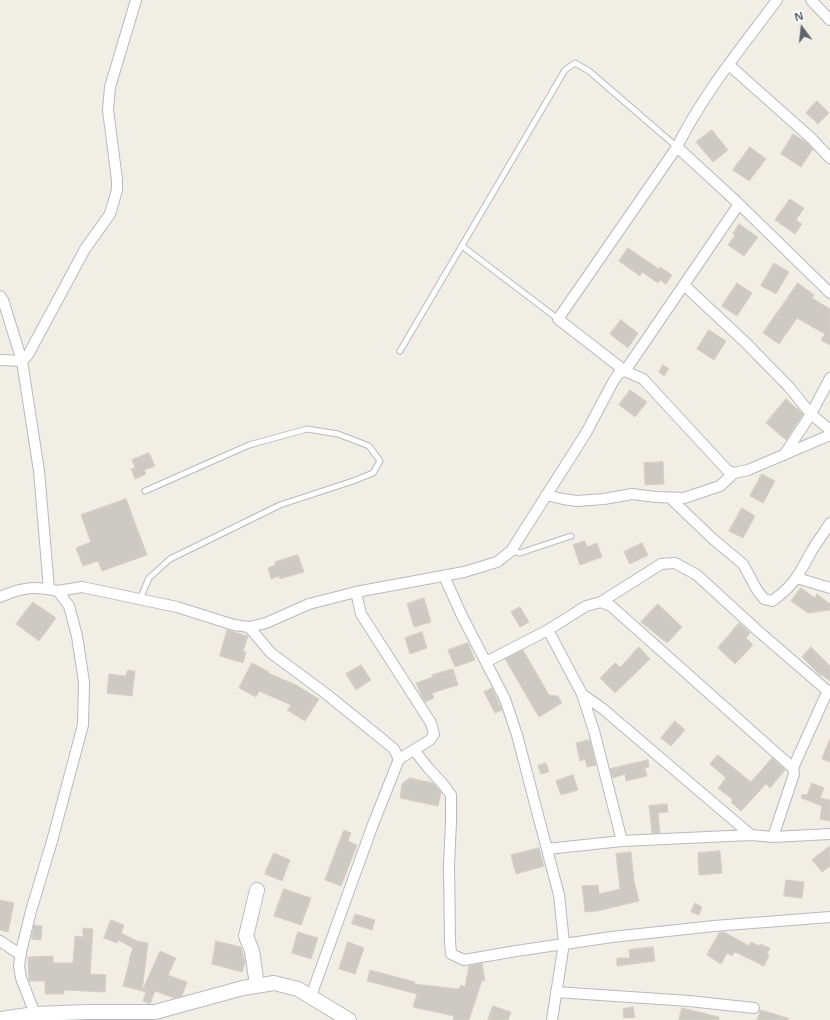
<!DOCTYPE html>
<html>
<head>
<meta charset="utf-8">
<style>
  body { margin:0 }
  #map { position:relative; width:830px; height:1020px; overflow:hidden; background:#f1eee6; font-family:"Open Sans",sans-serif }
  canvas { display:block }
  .north { position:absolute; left:782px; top:8px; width:40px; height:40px; -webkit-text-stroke:3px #fff; paint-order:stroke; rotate:345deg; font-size:11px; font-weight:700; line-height:16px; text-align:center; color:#5e6368 }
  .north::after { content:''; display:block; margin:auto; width:14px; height:18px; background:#5e6368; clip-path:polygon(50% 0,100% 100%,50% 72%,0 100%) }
</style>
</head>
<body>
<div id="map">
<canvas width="830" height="1020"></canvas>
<div class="north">N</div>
</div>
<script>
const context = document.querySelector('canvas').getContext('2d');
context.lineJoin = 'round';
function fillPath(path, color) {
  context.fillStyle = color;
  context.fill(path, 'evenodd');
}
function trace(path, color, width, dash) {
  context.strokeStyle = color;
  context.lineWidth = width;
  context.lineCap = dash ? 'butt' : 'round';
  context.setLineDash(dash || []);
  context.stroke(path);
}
const building = new Path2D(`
  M 817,101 L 829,113 L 818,124 L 806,113 Z
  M 712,130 L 728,150 L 713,162 L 696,142 Z
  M 793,134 L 806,142 L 813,149 L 801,167 L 781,154 Z
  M 750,147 L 766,159 L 749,181 L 733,170 Z
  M 790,199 L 804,208 L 796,220 L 802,224 L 795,234 L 775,220 Z
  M 739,224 L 758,237 L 744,256 L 728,245 L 735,235 L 733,234 Z
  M 628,248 L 659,269 L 660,267 L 672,275 L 666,284 L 660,280 L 658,283 L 642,272 L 640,276 L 619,261 Z
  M 774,263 L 789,272 L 776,294 L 761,286 Z
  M 737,283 L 752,293 L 737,316 L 722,306 Z
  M 798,283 L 814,295 L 812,298 L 830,309 L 830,345 L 821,340 L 825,334 L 797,318 L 779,344 L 763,333 Z
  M 621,320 L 638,333 L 628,348 L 610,334 Z
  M 709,330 L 726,341 L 714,360 L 697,349 Z
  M 663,365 L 669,369 L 664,376 L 659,372 Z
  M 630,390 L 647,402 L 635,417 L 619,405 Z
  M 786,399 L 803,414 L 786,440 L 766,423 Z
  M 149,453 L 155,466 L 144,470 L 146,474 L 135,479 L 131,469 L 135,468 L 132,460 Z
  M 663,462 L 664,484 L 645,485 L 644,463 Z
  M 762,474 L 775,481 L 763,503 L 750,496 Z
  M 126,499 L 147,555 L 102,571 L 98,561 L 83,566 L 76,548 L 91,542 L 81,515 Z
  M 742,508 L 755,516 L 743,538 L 729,531 Z
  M 585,541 L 587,547 L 597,543 L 602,557 L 580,565 L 573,545 Z
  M 642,543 L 648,555 L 630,564 L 624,552 Z
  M 298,555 L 304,572 L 280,579 L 279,576 L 271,579 L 268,568 L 275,565 L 275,562 Z
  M 801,588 L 815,598 L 817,594 L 830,604 L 830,610 L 808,613 L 791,601 Z
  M 424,598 L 431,622 L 414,627 L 407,604 Z
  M 33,602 L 56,618 L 39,641 L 16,624 Z
  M 658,604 L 682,627 L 667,643 L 641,622 Z
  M 520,607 L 529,622 L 520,627 L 511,612 Z
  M 739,623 L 750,633 L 746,638 L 753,645 L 735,664 L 718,648 Z
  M 227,630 L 248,636 L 243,651 L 246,652 L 243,663 L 220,656 Z
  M 422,632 L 427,648 L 410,654 L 405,638 Z
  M 468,643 L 475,660 L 455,667 L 448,650 Z
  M 639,647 L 650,659 L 615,693 L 600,678 L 615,663 L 620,667 Z
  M 811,647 L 830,666 L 830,681 L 822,675 L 821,676 L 802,657 Z
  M 523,650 L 549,695 L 558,696 L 562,703 L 539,717 L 505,659 Z
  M 252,663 L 269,672 L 268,673 L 296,685 L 319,699 L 305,721 L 287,710 L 291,705 L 259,691 L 256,697 L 239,688 Z
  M 361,665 L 371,680 L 356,690 L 346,674 Z
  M 453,669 L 458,685 L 432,693 L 434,698 L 425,702 L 421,695 L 416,683 L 433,677 L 432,675 Z
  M 128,670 L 135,671 L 132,696 L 107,693 L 109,674 L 125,676 Z
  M 492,688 L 502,710 L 495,713 L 484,692 Z
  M 675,721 L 685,730 L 671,746 L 661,738 Z
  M 830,739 L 830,762 L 822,759 Z
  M 590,740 L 596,765 L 587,767 L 585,759 L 580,761 L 576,743 Z
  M 718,755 L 751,782 L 772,758 L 785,770 L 770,788 L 766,784 L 741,811 L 731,802 L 733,800 L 718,788 L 726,778 L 710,764 Z
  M 648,760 L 649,767 L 645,768 L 647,776 L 626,781 L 625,774 L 613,778 L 610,769 Z
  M 546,763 L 549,772 L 541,774 L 538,766 Z
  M 573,775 L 578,790 L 561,795 L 556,781 Z
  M 410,778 L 433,783 L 441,792 L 438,806 L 400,798 L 402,784 Z
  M 812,783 L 824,788 L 820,798 L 830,800 L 830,821 L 820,819 L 822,806 L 801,798 L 802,794 L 807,795 Z
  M 667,804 L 668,812 L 658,813 L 660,833 L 652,833 L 649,806 Z
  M 344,830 L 351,833 L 348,841 L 357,845 L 341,886 L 325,880 Z
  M 830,846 L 830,866 L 822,872 L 812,860 Z
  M 539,848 L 544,866 L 516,874 L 511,855 Z
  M 720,851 L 722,873 L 699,875 L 698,853 Z
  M 631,852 L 634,881 L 639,901 L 597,911 L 585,912 L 582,886 L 598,885 L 599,894 L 620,889 L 616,854 Z
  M 274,853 L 290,860 L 282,881 L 265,874 Z
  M 786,880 L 804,882 L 802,898 L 784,896 Z
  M 284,889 L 311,898 L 301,925 L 274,916 Z
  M 0,900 L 14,903 L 8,932 L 0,930 Z
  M 695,903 L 702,907 L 699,915 L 691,912 Z
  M 355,914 L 375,920 L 372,930 L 352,924 Z
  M 111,920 L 124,925 L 121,933 L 137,941 L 148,943 L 142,991 L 160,951 L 176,958 L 168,975 L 187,982 L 182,996 L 174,998 L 155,991 L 150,1004 L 143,1001 L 146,992 L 123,986 L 130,959 L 129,959 L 133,948 L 118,940 L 117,943 L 104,938 Z
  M 34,925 L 42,926 L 41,940 L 32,939 Z
  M 83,928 L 93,929 L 90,974 L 106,975 L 105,992 L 64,990 L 64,994 L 45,994 L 45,981 L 29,981 L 28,957 L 53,956 L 53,963 L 73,963 L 75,936 L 83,937 Z
  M 298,932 L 318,938 L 311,959 L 292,953 Z
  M 720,932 L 724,932 L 749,946 L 751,942 L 759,946 L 760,944 L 770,948 L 767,954 L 769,955 L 764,966 L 735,952 L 732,956 L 727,953 L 721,964 L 707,955 Z
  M 216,941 L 241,947 L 245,962 L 242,972 L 212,964 Z
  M 348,942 L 364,948 L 355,974 L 339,969 Z
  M 653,947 L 655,961 L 617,966 L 617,958 L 630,958 L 629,950 Z
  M 482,963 L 485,981 L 482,980 L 469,1020 L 453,1020 L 454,1016 L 413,1007 L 417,994 L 367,981 L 370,970 L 415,982 L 414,984 L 459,989 L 461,985 L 465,987 L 469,966 Z
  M 493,1006 L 511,1012 L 508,1020 L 488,1020 Z
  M 633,1007 L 635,1017 L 624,1018 L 623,1009 Z
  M 682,1008 L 719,1017 L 719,1020 L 679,1020 Z
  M 761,1010 L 788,1018 L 788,1020 L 757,1020 Z`);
const lane = new Path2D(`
  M 462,246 L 558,319
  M 400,351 L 565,70 L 575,63 L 589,71 L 677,147
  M 511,551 L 520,553 L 571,536
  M 140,599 L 149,578 L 170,559 L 280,505 L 353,481 L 373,473 L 380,461 L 369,446 L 338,434 L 307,429 L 249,445 L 145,491`);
const street = new Path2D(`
  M 811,0 L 830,20
  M 729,65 L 810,137 L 830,158
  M 677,147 L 739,204 L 830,293
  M 739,204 L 625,371 L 558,319 L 677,147 C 703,94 742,47 777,0
  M 684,285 L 746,343 L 789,387 L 811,414 L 784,455
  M 0,296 L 3,300 L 22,361 L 39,471 L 49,589
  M 0,360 L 22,361 L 28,355 L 85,249 L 110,214 L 117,190 L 117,180 L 108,110 L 110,87 L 136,0
  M 830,378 L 811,414 L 830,430
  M 546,495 L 563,499 L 577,501 L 604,499 L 632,494 L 656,497 L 684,498 L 720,486 L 734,473
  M 670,498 L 713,539 L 743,564 L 757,590 L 764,599 L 772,601 C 794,586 799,574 811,552 C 817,542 824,533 830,523
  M 444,576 L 462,616 L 505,699 L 517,735 L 559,895 L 564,943 L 552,1020
  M 797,578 L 830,588
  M 58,591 L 82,587 L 177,607 L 234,625 L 249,627 L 266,623 L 309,604 L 356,592 L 464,572 L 497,562 L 511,551 L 586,433 L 613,382 L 619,373 L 625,371 L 643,379 L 727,470 L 734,473 L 748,470 L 830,435
  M 356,592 L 361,614 L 431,723 L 434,734 L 430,740 L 399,759
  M 0,597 C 23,587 33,586 58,591 L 69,606 L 77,636 L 84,682 L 83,725 L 52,841 L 31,911 L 21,952 L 19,966 L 21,978 L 35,1014
  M 601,602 L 661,564 L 675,563 L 697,575 L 757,630 L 830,693
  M 249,627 L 271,653 L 325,693 L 382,739 L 394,749 L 399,759 L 372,827 L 311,996
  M 548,630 L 582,694 L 603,709 L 751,835
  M 486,662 L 548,630 L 586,606 L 601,602 L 611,606 L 793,768 L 794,774 L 773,837
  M 582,694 L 594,731 L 622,841
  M 414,750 L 429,769 L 443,784 L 451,795 L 451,822 L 449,865 L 450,941 L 451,954 L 464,960 L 516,951 L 612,937 L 714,926 L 830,917
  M 793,768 L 828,690
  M 547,849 L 622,841 L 751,835 L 773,837 L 830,834
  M 0,941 L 21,955
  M 556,992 L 689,1001 L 754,1008`);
const secondary = new Path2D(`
  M 257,985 L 252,951 L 246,936 L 257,890
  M 0,1019 L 35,1014 L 87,1012 L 155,1012 L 243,988 L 274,983 L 298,989 L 349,1020`);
fillPath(building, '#cdc9c3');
trace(building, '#d7cfc4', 1);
trace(lane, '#b7babe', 7);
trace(street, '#b7babe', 12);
trace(secondary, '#b8bcc1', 16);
trace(lane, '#fff', 5);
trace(street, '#fff', 10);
trace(secondary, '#fff', 14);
</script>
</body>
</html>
